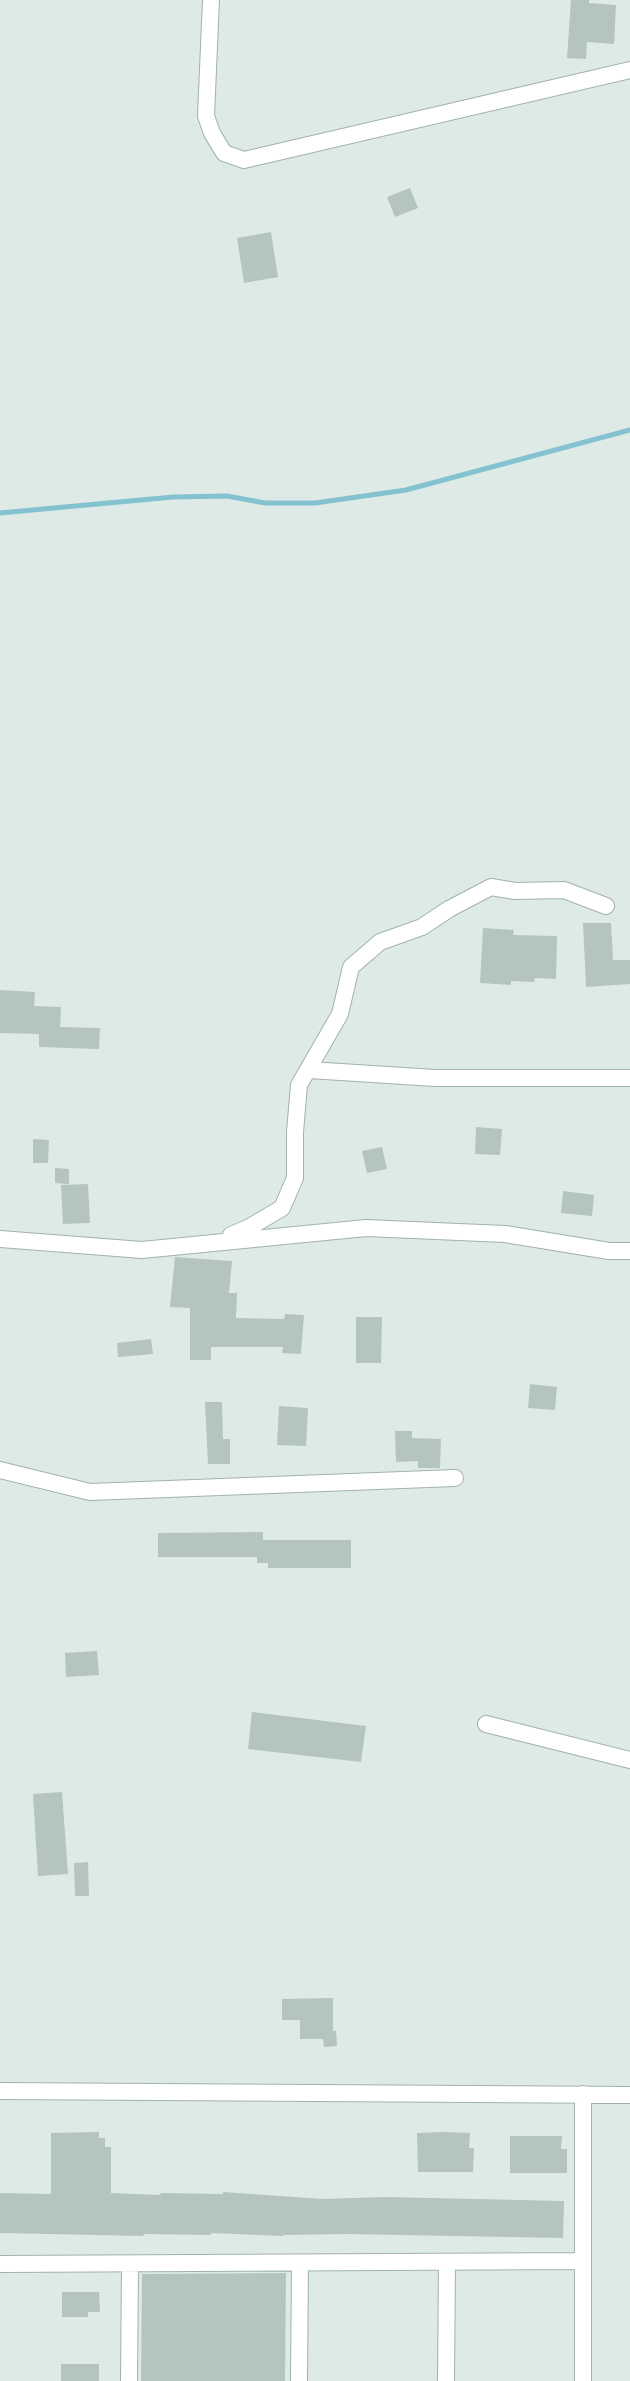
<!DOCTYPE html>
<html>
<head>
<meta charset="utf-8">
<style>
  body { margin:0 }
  canvas { display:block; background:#deeae5 }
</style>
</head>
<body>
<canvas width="630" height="2381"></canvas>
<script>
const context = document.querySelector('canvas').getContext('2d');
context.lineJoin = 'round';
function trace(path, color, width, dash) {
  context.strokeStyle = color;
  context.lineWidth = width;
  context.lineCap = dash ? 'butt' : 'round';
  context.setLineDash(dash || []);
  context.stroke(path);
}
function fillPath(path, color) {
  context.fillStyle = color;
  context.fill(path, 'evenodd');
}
const stream = new Path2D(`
  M 0,513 L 173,497 L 227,496 L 265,503 L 315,503 L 406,490 L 630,430`);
const building = new Path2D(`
  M 571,0 L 589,0 L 589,3 L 616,5 L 614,44 L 587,42 L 586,59 L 567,58 Z
  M 410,188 L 418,208 L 395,217 L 387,197 Z
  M 271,232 L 278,277 L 244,283 L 237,238 Z
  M 583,923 L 611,923 L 613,960 L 630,960 L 630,984 L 586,987 Z
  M 483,928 L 514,930 L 513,935 L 557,936 L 556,979 L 535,978 L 534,982 L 511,981 L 511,985 L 480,983 Z
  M 0,990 L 35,992 L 34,1006 L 61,1007 L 60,1027 L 100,1028 L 99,1049 L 39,1047 L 39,1034 L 0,1033 Z
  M 476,1127 L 502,1129 L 500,1155 L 475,1154 Z
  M 33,1139 L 49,1140 L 48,1163 L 33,1163 Z
  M 382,1147 L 387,1169 L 367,1173 L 362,1151 Z
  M 55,1168 L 69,1169 L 69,1184 L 55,1183 Z
  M 88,1184 L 90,1223 L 63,1224 L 61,1185 Z
  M 563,1191 L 594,1195 L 592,1216 L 561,1213 Z
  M 175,1257 L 232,1261 L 229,1293 L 237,1293 L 236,1318 L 284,1319 L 285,1314 L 304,1315 L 301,1354 L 282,1353 L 283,1347 L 211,1347 L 211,1360 L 190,1360 L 190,1308 L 170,1307 Z
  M 356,1317 L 382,1317 L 381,1363 L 356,1363 Z
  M 151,1339 L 153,1354 L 118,1357 L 117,1343 Z
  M 530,1384 L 557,1387 L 555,1410 L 528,1408 Z
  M 205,1402 L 222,1402 L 223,1439 L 230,1439 L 230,1464 L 208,1464 Z
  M 279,1406 L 308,1408 L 306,1446 L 277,1445 Z
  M 395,1431 L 412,1431 L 412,1438 L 441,1439 L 440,1468 L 418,1468 L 418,1461 L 396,1462 Z
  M 263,1532 L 263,1540 L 351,1540 L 351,1568 L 268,1568 L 268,1563 L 257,1563 L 257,1557 L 158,1557 L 158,1533 Z
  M 97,1651 L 99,1675 L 66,1677 L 65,1653 Z
  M 252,1712 L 366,1726 L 361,1762 L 248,1749 Z
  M 62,1792 L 68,1874 L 38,1876 L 33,1794 Z
  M 88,1862 L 89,1896 L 75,1896 L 74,1863 Z
  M 333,1998 L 333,2031 L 336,2031 L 337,2046 L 324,2047 L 323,2039 L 300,2039 L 300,2020 L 282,2020 L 282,1999 Z
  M 99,2132 L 99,2138 L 105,2138 L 105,2147 L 111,2147 L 111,2193 L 160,2195 L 161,2193 L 223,2194 L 223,2192 L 323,2199 L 386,2197 L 564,2201 L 563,2238 L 348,2234 L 283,2235 L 283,2236 L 211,2233 L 211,2235 L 144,2234 L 143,2236 L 0,2233 L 0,2193 L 51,2194 L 51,2133 Z
  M 441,2132 L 470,2133 L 469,2148 L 474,2148 L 473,2172 L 418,2172 L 417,2133 Z
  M 510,2136 L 562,2136 L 561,2149 L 567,2149 L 567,2173 L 510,2173 Z
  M 286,2273 L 285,2381 L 141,2381 L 142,2274 Z
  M 62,2292 L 99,2292 L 100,2312 L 88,2312 L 88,2317 L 62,2317 Z
  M 61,2364 L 99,2364 L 99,2381 L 61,2381 Z`);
const minor = new Path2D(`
  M 211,0 L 206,116 L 212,133 L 224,153 L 244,160 L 630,70
  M 309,1070 L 435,1078 L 630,1078
  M 231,1235 L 248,1228 L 282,1208 L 295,1178 L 295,1132 L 299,1085 L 340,1014 L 351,967 L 380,942 L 422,927 L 449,909 L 491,887 L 515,891 L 564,890 L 606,906
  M 0,1239 L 142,1250 L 366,1228 L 505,1234 L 609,1251 L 630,1251
  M 0,1470 L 90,1492 L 455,1478
  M 486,1724 L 630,1760
  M 0,2091 L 630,2095
  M 0,2264 L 583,2261
  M 129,2381 L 130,2264
  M 299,2381 L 300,2263
  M 446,2381 L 447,2262
  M 583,2381 L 583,2094`);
trace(stream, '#84c2d1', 5);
fillPath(building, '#b4c5be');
trace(minor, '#a1b2ac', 18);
trace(minor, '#fff', 16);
</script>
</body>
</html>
